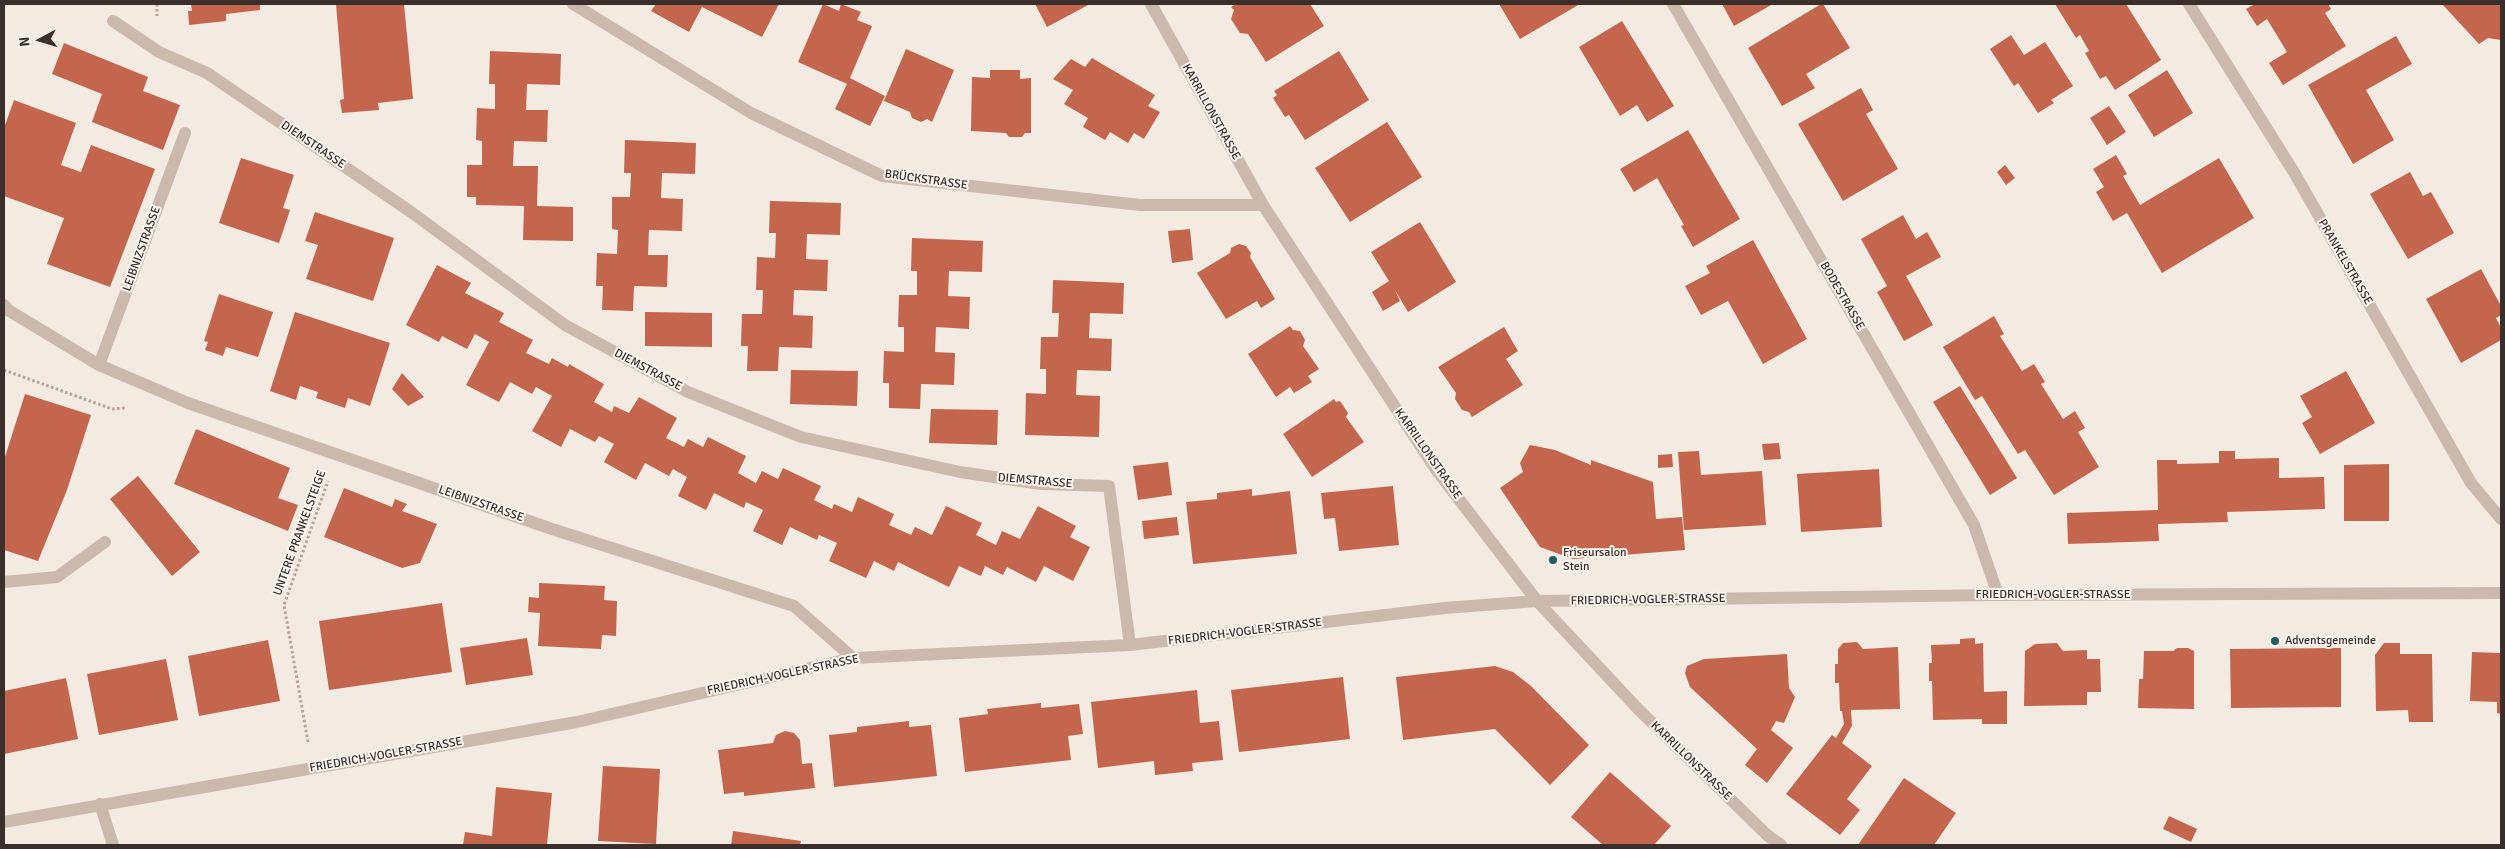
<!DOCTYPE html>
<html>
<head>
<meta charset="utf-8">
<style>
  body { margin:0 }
  #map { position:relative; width:2505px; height:849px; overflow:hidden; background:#f3eae1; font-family:Signika,sans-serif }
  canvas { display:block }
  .frame { position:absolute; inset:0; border:5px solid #3a2f2b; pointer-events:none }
  .north { position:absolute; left:15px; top:15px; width:50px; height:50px; -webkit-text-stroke:4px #fbf4ee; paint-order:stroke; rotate:264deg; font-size:14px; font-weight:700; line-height:20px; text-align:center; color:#3a2f2b }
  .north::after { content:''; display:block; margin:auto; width:18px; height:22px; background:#3a2f2b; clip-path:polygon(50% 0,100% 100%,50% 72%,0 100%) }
</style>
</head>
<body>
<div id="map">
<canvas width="2505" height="849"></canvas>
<div class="frame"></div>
<div class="north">N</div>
</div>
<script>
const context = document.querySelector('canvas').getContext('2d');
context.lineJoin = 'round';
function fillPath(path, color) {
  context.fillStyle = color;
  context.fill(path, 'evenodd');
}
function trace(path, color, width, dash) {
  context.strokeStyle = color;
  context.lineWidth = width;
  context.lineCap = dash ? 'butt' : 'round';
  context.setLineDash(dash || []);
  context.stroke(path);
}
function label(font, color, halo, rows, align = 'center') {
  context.font = font + ' Signika,sans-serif';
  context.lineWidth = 4;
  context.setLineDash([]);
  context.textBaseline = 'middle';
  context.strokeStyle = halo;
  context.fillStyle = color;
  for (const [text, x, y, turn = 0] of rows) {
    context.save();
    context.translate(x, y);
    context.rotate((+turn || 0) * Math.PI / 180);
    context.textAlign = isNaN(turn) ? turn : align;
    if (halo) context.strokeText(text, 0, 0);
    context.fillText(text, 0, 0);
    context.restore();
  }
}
const building = new Path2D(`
  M 191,4 L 260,4 L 260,10 L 226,14 L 226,21 L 189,25 L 188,11 L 192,11 Z
  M 336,4 L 404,4 L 413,99 L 378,103 L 379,110 L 342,113 L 340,100 L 344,99 Z
  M 656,4 L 779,4 L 762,37 L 702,7 L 689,32 L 651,11 Z
  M 823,4 L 839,11 L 841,4 L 861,12 L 857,20 L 872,26 L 850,78 L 885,96 L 870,126 L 835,109 L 847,84 L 798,62 Z
  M 1035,4 L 1090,4 L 1047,27 Z
  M 1236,4 L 1310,4 L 1324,26 L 1266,62 L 1248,34 L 1240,33 L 1231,19 L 1234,10 L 1231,7 Z
  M 1499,4 L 1580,4 L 1520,39 Z
  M 1722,4 L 1773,4 L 1734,26 Z
  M 1821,4 L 1823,4 L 1850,48 L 1806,74 L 1815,88 L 1782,106 L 1748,48 Z
  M 2055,4 L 2126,4 L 2161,60 L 2115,90 L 2106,76 L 2100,79 L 2085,53 L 2089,51 L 2080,35 L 2076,38 Z
  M 2255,4 L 2328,4 L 2331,9 L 2325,13 L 2346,46 L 2283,85 L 2269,63 L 2287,52 L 2267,19 L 2257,26 L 2246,9 Z
  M 2442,4 L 2501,4 L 2501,40 L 2488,38 L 2479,44 Z
  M 1622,21 L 1674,106 L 1647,122 L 1637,105 L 1620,116 L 1579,47 Z
  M 2011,35 L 2024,55 L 2045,42 L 2073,86 L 2051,100 L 2054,103 L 2038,113 L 2018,83 L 2014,86 L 1990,49 Z
  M 2396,36 L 2412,64 L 2366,90 L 2394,140 L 2353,164 L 2308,85 Z
  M 64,43 L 148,77 L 143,91 L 180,105 L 163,150 L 92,122 L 102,94 L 52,74 Z
  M 906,49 L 954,70 L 932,122 L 927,119 L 921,122 L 912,118 L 910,112 L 884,101 Z
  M 490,51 L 561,54 L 560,85 L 527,84 L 526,110 L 548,110 L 547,142 L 514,141 L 513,166 L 538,166 L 537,206 L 573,207 L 573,241 L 523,240 L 524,206 L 476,205 L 476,197 L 467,197 L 467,165 L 482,165 L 482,141 L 476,140 L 477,108 L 495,109 L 495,84 L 489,84 Z
  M 1339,51 L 1369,100 L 1305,140 L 1289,115 L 1285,117 L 1273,98 L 1277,95 L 1274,91 Z
  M 1092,58 L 1155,95 L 1148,106 L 1160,112 L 1144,139 L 1134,133 L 1128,143 L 1110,132 L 1105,140 L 1083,127 L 1088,118 L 1064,104 L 1073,90 L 1053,79 L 1071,59 L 1085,67 Z
  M 990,70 L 1020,70 L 1020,79 L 1031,78 L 1031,133 L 1025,133 L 1022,137 L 1009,137 L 1006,133 L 971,131 L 972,77 L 990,78 Z
  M 2167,70 L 2193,113 L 2154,137 L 2128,95 Z
  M 1861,88 L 1873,110 L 1866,114 L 1898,169 L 1843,201 L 1798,124 Z
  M 14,100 L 76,123 L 61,165 L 81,172 L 91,145 L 155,169 L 110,287 L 47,264 L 64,218 L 4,196 L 4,128 Z
  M 2109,106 L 2126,132 L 2107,145 L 2090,118 Z
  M 1387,122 L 1422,177 L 1350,222 L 1315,168 Z
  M 1688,130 L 1740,219 L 1693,247 L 1681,226 L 1684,225 L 1657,178 L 1634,192 L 1620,169 Z
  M 625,140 L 696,143 L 695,174 L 662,173 L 661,198 L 683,199 L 682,231 L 649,230 L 648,255 L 668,255 L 667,287 L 634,286 L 633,311 L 602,310 L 603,286 L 596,286 L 597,253 L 617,254 L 618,230 L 612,229 L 612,197 L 630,197 L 631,173 L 624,173 Z
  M 2116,155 L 2127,174 L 2123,176 L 2140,205 L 2219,158 L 2254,218 L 2162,273 L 2127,213 L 2113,221 L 2096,192 L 2104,187 L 2093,169 Z
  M 241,158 L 294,175 L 283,208 L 290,210 L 279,243 L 219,223 Z
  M 2005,165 L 2015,178 L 2006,185 L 1997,172 Z
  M 2410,172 L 2423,196 L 2431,192 L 2454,233 L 2408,259 L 2370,194 Z
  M 770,201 L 841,203 L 840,235 L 807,234 L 806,259 L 828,260 L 827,291 L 794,290 L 793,315 L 813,316 L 812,348 L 779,347 L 778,371 L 747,371 L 748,346 L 741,346 L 742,314 L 762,314 L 763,290 L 756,290 L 757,257 L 775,258 L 776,233 L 769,233 Z
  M 315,212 L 394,238 L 373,301 L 306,279 L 318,245 L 305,241 Z
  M 1903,215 L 1916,239 L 1927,232 L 1941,257 L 1906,276 L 1933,325 L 1904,341 L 1877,292 L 1887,286 L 1861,239 Z
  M 1420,222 L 1456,282 L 1408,312 L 1395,290 L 1400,301 L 1383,311 L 1372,292 L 1389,281 L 1371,252 Z
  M 1190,229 L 1193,260 L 1172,263 L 1168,231 Z
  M 912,238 L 983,241 L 982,272 L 949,271 L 948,296 L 970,297 L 969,329 L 936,327 L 935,352 L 955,353 L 954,385 L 921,384 L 920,409 L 889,408 L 889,383 L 883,383 L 884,351 L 904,352 L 904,327 L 898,327 L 899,295 L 917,295 L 917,271 L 911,271 Z
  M 1753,240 L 1807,339 L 1763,364 L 1728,301 L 1701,315 L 1685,286 L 1710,273 L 1706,266 Z
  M 1239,244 L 1246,246 L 1251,253 L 1250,257 L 1275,299 L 1261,308 L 1257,301 L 1226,319 L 1197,273 L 1230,253 L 1231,248 Z
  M 437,265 L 471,283 L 465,293 L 504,313 L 499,322 L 533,340 L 526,353 L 549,364 L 552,358 L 568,367 L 569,364 L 604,384 L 594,402 L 612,412 L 614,406 L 629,413 L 639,397 L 677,418 L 666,438 L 684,447 L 688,439 L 703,447 L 708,437 L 746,456 L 738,473 L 756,483 L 762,471 L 778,479 L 783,468 L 821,486 L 814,500 L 832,509 L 834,504 L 852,512 L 858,497 L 894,514 L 889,525 L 911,535 L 915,527 L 932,535 L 946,506 L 982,523 L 976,535 L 996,545 L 1002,531 L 1020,539 L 1038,506 L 1076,526 L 1070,537 L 1090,547 L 1073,581 L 1044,566 L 1036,582 L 1007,567 L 1003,575 L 985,566 L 981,576 L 959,566 L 949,587 L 898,562 L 894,571 L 874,561 L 866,578 L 829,561 L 837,543 L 819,535 L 817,540 L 790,527 L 782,545 L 753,531 L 763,510 L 746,502 L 744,508 L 714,493 L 706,510 L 678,496 L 687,477 L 673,469 L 669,476 L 645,463 L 636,480 L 604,462 L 614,444 L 599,436 L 595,442 L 570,429 L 561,447 L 532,431 L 552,396 L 536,387 L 532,394 L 510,382 L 499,402 L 466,385 L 489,342 L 475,334 L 467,349 L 442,336 L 439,342 L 406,325 Z
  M 2481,269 L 2501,306 L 2501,315 L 2496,318 L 2501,328 L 2501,340 L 2461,363 L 2426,299 Z
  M 1053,280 L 1124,283 L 1123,314 L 1090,313 L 1089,338 L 1112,339 L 1111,371 L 1077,370 L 1076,395 L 1100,396 L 1099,437 L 1025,435 L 1026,393 L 1046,394 L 1046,369 L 1040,369 L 1041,337 L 1058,337 L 1059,313 L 1052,313 Z
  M 219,294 L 273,312 L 258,357 L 226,347 L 223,356 L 205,350 L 208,342 L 204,341 Z
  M 295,312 L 390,343 L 370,406 L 348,398 L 345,408 L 316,398 L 318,392 L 300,386 L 296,400 L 270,391 Z
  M 645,312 L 712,313 L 712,347 L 645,346 Z
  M 1994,316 L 2004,334 L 2000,336 L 2022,371 L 2034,364 L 2045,382 L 2041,384 L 2063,419 L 2075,411 L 2085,428 L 2078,432 L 2099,467 L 2054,495 L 2025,450 L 2018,454 L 1982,396 L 1975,400 L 1943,347 Z
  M 1290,326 L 1293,330 L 1300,331 L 1305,340 L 1303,346 L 1319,369 L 1308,376 L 1312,382 L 1294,393 L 1290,387 L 1276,397 L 1248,354 Z
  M 1504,327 L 1518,351 L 1506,359 L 1523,385 L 1472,417 L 1469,412 L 1462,410 L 1455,399 L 1456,393 L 1438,367 Z
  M 791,370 L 858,371 L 857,406 L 790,404 Z
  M 2346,371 L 2375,423 L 2320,454 L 2302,423 L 2312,417 L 2300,396 Z
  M 402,373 L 424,397 L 408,406 L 392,389 Z
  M 1960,386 L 2017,478 L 1990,495 L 1933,402 Z
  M 25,394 L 91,415 L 67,490 L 38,561 L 4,550 L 4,460 Z
  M 1334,399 L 1336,402 L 1340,401 L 1348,413 L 1346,417 L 1364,442 L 1312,477 L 1283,434 Z
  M 931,409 L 998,410 L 997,445 L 929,443 Z
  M 196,429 L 290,468 L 278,498 L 298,505 L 288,531 L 174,484 Z
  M 1779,443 L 1781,459 L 1764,460 L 1762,444 Z
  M 1530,445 L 1555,450 L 1591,465 L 1591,460 L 1653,482 L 1656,519 L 1682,517 L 1685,550 L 1573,559 L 1540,547 L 1500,488 L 1523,472 L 1520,463 Z
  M 1699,451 L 1701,475 L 1762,471 L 1766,525 L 1684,530 L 1678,452 Z
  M 2219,451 L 2235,451 L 2235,459 L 2279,458 L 2279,478 L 2324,477 L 2325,509 L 2227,512 L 2228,522 L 2158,524 L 2159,541 L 2068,544 L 2067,513 L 2158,510 L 2157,460 L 2177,460 L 2177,464 L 2219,463 Z
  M 1672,454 L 1673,467 L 1658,468 L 1658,455 Z
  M 1168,462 L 1172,495 L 1138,500 L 1133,466 Z
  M 2389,464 L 2389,521 L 2344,521 L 2344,465 Z
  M 1879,469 L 1882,527 L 1801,532 L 1797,474 Z
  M 138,476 L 200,552 L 172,576 L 110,499 Z
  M 1393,486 L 1399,545 L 1339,551 L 1335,518 L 1324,519 L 1321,493 Z
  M 344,488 L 392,507 L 395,499 L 407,504 L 402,511 L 437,524 L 420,563 L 402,568 L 324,537 Z
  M 1252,489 L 1252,496 L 1290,491 L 1297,554 L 1193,564 L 1186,502 L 1217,499 L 1217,493 Z
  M 1177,517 L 1179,535 L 1144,539 L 1142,521 Z
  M 539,583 L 605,586 L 604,600 L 617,601 L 616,636 L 602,635 L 601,649 L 538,646 L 540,613 L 528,612 L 529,597 L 539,598 Z
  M 442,603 L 452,672 L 329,690 L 319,621 Z
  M 527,638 L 533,675 L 466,685 L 460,648 Z
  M 1975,638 L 1975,644 L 1983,643 L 1984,692 L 2007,691 L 2007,724 L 1982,724 L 1982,719 L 1933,720 L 1932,681 L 1929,681 L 1929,663 L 1932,663 L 1931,645 L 1960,644 L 1960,639 Z
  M 268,640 L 280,701 L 199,716 L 188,656 Z
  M 1857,642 L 1863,649 L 1898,647 L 1900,709 L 1851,710 L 1852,726 L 1842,743 L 1872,766 L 1847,799 L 1860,810 L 1840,835 L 1786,794 L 1832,735 L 1836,738 L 1844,724 L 1842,711 L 1840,711 L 1839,683 L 1835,683 L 1835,664 L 1838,664 L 1838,649 L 1843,643 Z
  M 2057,643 L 2063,651 L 2087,650 L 2087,659 L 2100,659 L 2101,692 L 2087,692 L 2087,705 L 2024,706 L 2025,651 L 2035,644 Z
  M 2384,643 L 2400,643 L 2400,654 L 2432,654 L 2433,722 L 2409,722 L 2408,710 L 2376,711 L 2375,655 Z
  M 2177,648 L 2188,648 L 2194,651 L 2194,709 L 2138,708 L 2139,679 L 2143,679 L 2144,651 L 2173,651 Z
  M 2341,648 L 2341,707 L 2231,708 L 2230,649 Z
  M 2472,652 L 2501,653 L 2501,714 L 2497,713 L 2497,702 L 2470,701 Z
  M 1787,654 L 1789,688 L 1795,697 L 1784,723 L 1776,721 L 1771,730 L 1793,748 L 1767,783 L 1745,765 L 1757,749 L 1690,687 L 1685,673 L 1687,666 L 1704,659 Z
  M 166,659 L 178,720 L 99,735 L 87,674 Z
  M 1495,666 L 1513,672 L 1531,686 L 1589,745 L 1550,785 L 1495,729 L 1403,740 L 1396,677 Z
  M 1343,677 L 1350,739 L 1239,752 L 1231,690 Z
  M 66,678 L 78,739 L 4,754 L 4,691 Z
  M 1197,690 L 1200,723 L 1219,721 L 1223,760 L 1192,763 L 1193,771 L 1155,775 L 1154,761 L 1098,768 L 1091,702 Z
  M 1041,703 L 1041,708 L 1079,704 L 1083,734 L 1068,736 L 1071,760 L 965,772 L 959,718 L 988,714 L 987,709 Z
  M 909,721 L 909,727 L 931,725 L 937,776 L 834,787 L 829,735 L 857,732 L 857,727 Z
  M 785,731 L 794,733 L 800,740 L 802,764 L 812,763 L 815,788 L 744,796 L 744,792 L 724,794 L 718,750 L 773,743 L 776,735 Z
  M 603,766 L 660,769 L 656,844 L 598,841 Z
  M 1610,772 L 1671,826 L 1654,845 L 1603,845 L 1571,817 Z
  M 1904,778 L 1956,813 L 1934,845 L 1858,845 Z
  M 496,787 L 552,793 L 547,845 L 463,845 L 465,832 L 492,836 Z
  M 2169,816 L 2197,829 L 2191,842 L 2163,829 Z
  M 733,831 L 801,841 L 800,845 L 731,845 Z`);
const path = new Path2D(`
  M 157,4 L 157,16
  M 4,370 L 112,409 L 125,408
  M 308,742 L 284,605 L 328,481`);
const minor = new Path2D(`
  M 573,4 L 751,113 L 882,176 L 1140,205 L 1263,205
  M 1151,4 L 1263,205 L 1435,468 L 1537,601 L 1638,709 L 1767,835 L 1781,845
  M 1673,4 L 1974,525 L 1998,595
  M 2189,4 L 2295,174 L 2471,483 L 2501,519
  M 113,21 L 159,52 L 207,73 L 291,130 L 411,212 L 565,325 L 688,392 L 801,437 L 960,472 L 1041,484 L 1109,486 L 1130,645
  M 4,305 L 8,310 L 99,365 L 188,403 L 552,529 L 794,606 L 853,658
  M 99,365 L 185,133
  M 4,582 L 57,577 L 105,542
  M 100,804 L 113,845
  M 4,822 L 577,722 L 853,658 L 1130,645 L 1445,608 L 1537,601 L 1998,595 L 2501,593`);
const markers = [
  [1553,560,5,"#215b5c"],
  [2275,641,5,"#215b5c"]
];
const streetNames = [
  ["KARRILLONSTRASSE",1211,112,61],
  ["DIEMSTRASSE",313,145,34],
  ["BRÜCKSTRASSE",926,180,8],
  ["LEIBNIZSTRASSE",142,249,-70],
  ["PRANKELSTRASSE",2345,262,60],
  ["BODESTRASSE",1842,296,60],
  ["DIEMSTRASSE",648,370,28],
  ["KARRILLONSTRASSE",1428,454,55],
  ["DIEMSTRASSE",1035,481,5],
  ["LEIBNIZSTRASSE",481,504,19],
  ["UNTERE PRANKELSTEIGE",300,533,-70],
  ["FRIEDRICH-VOGLER-STRASSE",2053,595],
  ["FRIEDRICH-VOGLER-STRASSE",1648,600,-1],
  ["FRIEDRICH-VOGLER-STRASSE",1245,632,-7],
  ["FRIEDRICH-VOGLER-STRASSE",783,675,-12],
  ["FRIEDRICH-VOGLER-STRASSE",386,755,-10],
  ["KARRILLONSTRASSE",1691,761,44]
];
const poiNames = [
  ["Friseursalon",1563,553],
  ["Stein",1563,567],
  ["Adventsgemeinde",2285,641]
];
fillPath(building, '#c4654e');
trace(path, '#b8a397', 3, [2.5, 2.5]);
trace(minor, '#ccb9ad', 12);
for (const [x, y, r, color] of markers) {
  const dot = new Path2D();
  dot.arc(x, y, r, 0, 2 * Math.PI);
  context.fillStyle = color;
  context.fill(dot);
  trace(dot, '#fbf4ee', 2);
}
label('12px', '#3a2f2b', '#fbf4ee', streetNames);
label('12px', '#3a2f2b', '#fbf4ee', poiNames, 'left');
</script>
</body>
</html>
